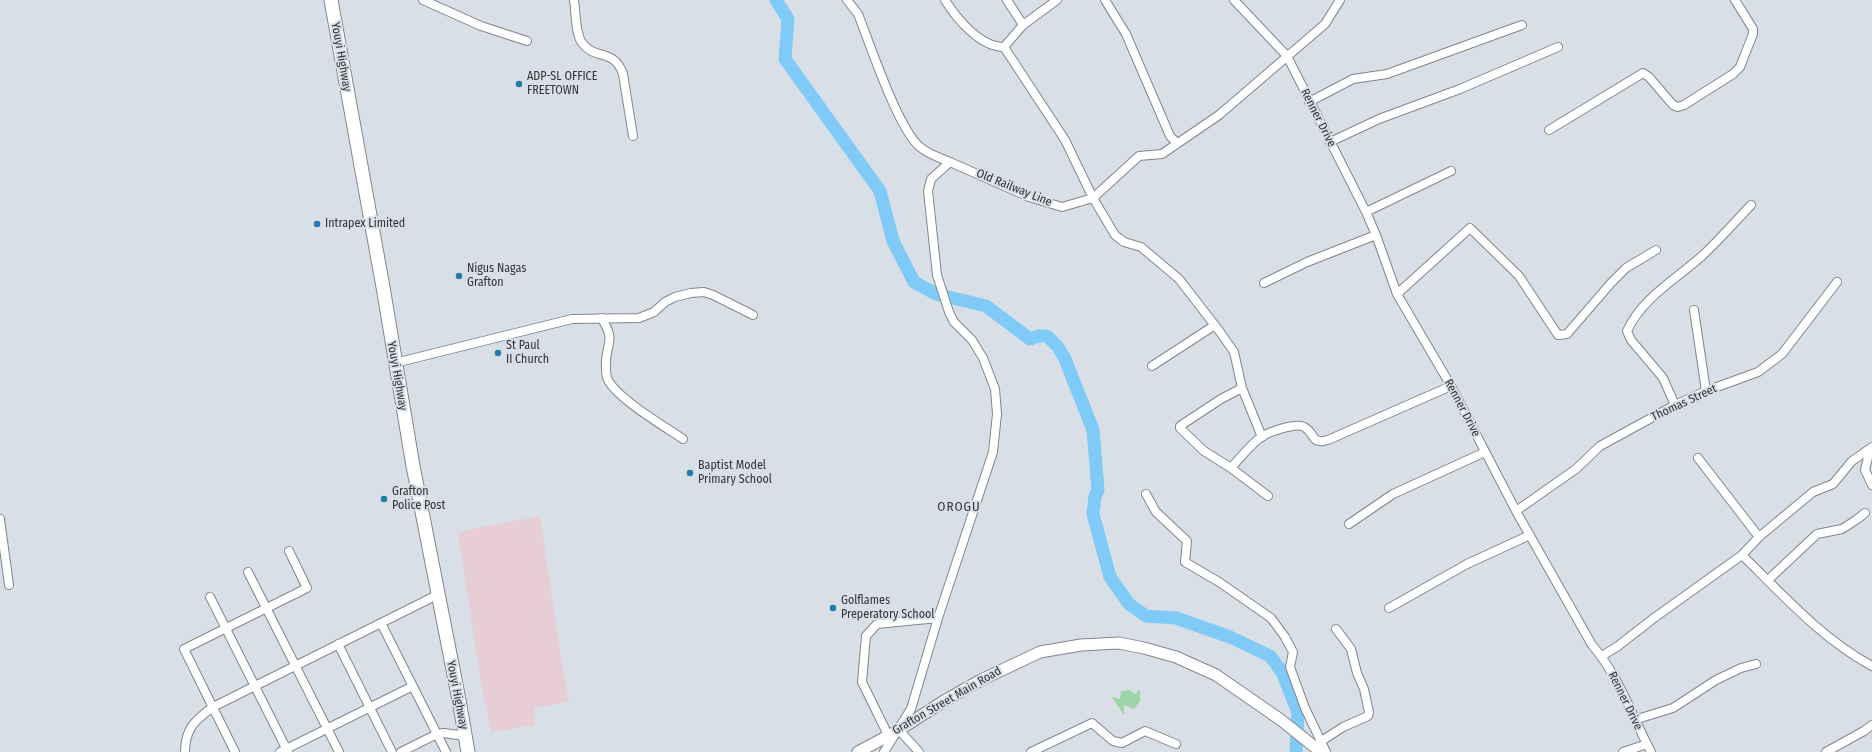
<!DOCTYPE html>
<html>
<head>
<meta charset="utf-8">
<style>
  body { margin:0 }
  canvas { display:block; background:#d9dfe7 }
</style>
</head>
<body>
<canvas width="1872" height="752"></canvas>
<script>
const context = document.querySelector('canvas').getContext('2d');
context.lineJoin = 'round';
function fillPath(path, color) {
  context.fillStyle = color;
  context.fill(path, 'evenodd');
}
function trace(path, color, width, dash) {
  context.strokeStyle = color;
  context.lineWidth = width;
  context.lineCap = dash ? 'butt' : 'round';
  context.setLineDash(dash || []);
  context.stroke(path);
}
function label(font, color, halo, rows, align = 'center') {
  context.font = font + ' "Fira Sans Condensed",sans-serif';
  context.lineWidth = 4;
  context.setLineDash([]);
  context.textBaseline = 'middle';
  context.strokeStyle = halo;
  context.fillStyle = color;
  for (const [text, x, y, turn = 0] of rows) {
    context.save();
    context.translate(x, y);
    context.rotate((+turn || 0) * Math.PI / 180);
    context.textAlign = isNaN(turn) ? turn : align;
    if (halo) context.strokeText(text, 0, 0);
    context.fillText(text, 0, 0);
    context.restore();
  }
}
const industrial = new Path2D(`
  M 540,516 L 560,651 L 569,702 L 534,708 L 535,725 L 491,732 L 480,677 L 458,532 Z`);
const green = new Path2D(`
  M 1140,689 L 1140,701 L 1134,709 L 1124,705 L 1124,715 L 1112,697 L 1120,699 L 1121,691 L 1130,690 L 1135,694 Z`);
const river = new Path2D(`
  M 776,0 L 788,19 L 785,59 L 880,191 L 893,241 L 914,282 L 936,294 L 986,306 L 1030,339 L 1038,336 L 1047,336 L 1058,347 L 1065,359 L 1093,430 L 1098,490 L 1095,496 L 1093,514 L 1110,577 L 1129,604 L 1146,616 L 1176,618 L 1230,637 L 1270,656 L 1282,672 L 1298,712 L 1296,752`);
const street = new Path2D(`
  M 423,0 L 481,26 L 527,41
  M 574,0 C 576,12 575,33 582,43 C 596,61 614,48 623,74 L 633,136
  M 847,0 L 858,14 C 870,44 898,129 920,147 C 928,154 940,158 950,162
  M 945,0 C 957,19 980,47 1004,47 L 1023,25 L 1057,0
  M 1007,0 L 1023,25
  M 1105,0 L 1126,34 L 1170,136 L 1177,143
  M 1234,0 L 1287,56 L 1366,212 L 1376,235 L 1397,294 L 1451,386 L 1516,511 L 1592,645 C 1619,676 1632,716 1651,752
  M 1004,47 L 1065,140 L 1093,198 L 1115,235 L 1124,242 L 1141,247 L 1179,279 L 1220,332 L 1234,352 L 1242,388 L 1262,437
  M 1309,102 L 1353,79 L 1387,74 L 1522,25
  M 1549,130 L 1643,73 L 1649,77 L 1673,105 L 1678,107 L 1684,105 L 1733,74 L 1740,67 L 1753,34 L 1753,29 L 1735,0
  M 1330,142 L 1379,119 L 1460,89 L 1558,47
  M 1366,212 L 1451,171
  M 1264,283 L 1307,262 L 1376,235
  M 1397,294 L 1470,228 L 1519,276 L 1558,335 L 1567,334 L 1611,283 L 1626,268 L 1656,250
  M 1694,310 L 1706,391
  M 601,318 C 618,342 604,344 606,368 C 606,372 606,376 608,380 C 618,399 664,426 683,439
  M 395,363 L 572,319 L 639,318 L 654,312 L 665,302 L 675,297 L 691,293 L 704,292 L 713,295 L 753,315
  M 1152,366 L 1215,325
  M 1675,405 L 1663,378 L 1631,340 L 1627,331 C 1642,298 1676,279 1702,256 C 1719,240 1735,222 1751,205
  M 1870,449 L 1865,470 L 1872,485
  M 1698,458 L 1759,537
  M 1231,468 L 1204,451 L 1180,428 L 1180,426 L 1221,399 L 1242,388
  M 1146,494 L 1156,512 L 1187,541 L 1185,562 L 1219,582 L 1271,618 L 1285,637 L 1293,652 L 1290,667 L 1305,708 L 1326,752
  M 1268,496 L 1231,468 C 1240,458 1250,445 1261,437 C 1269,432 1296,422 1304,427 C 1316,433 1310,445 1328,440 L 1451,386
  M 1516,511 L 1576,469 L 1600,446 L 1675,405 L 1706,391 L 1758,372 L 1782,354 L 1837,282
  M 0,519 L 9,585
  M 1349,524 L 1393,494 L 1485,452
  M 1742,555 C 1782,594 1822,639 1872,666
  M 248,572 L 339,752
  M 1768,580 L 1817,534 L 1842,529 L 1856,520 L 1865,513
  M 210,597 L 288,752
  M 1389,608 L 1467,564 L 1530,535
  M 381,623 L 446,752
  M 338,644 L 392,752
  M 1602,656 L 1618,646 L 1654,618 L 1742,555 L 1759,537 L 1813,492 L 1833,484 L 1852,461 L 1872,447
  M 1634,720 L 1673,708 L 1716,680 L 1741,668 L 1756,664
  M 899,730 L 919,752
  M 888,735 L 862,682 L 866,636 L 877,624 L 938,618
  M 1320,742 L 1343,727 L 1368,716 L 1369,712 L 1364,689 L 1357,673 L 1351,649 L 1336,629
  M 185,752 C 185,729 195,720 213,707 L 437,595
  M 235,752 L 184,649 L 307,588 L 289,551
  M 280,752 L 413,686
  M 401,752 L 437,734 L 444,733 L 465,736
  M 884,752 L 911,709 L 938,618 L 993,452 L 997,414 L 995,389 L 983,358 L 972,340 L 954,322 L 949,312 L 937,275 L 928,191 L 931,179 L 950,162 L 1029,197 L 1062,207 L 1093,198 L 1139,156 L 1162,154 L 1219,115 L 1325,24 L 1340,0
  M 1031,752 L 1092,723 L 1113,741 L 1122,743 L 1145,731 L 1176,744
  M 1623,752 L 1647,744
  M 1826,752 L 1864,731 L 1872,725`);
const secondary = new Path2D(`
  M 858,752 L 899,730 L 944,701 L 981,680 L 1040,652 L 1081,645 L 1119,643 L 1144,648 L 1176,657 L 1216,675 L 1281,720 L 1321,752`);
const primary = new Path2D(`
  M 331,0 L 383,287 L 413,466 L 459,700 L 468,752`);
const markers = [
  [519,84,4,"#227ba9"],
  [317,224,4,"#227ba9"],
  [459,276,4,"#227ba9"],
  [498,353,4,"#227ba9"],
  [690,473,4,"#227ba9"],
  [384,499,4,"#227ba9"],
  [833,608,4,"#227ba9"]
];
const streetNames = [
  ["Youyi Highway",341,57,80],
  ["Renner Drive",1318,118,63],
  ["Old Railway Line",1014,188,22],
  ["Youyi Highway",397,376,80],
  ["Thomas Street",1684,403,-25],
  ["Renner Drive",1462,408,62],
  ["Youyi Highway",457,695,79],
  ["Grafton Street Main Road",947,701,-30],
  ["Renner Drive",1625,701,64]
];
const poiNames = [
  ["ADP-SL OFFICE",527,77],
  ["FREETOWN",527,91],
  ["Intrapex Limited",325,224],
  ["Nigus Nagas",467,269],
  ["Grafton",467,283],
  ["St Paul",506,346],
  ["II Church",506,360],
  ["Baptist Model",698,466],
  ["Primary School",698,480],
  ["Grafton",392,492],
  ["Police Post",392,506],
  ["Golflames",841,601],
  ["Preperatory School",841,615]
];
const neighbourhoodNames = [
  ["OROGU",959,507]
];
fillPath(industrial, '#e6cdd6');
fillPath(green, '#9dd5a7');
trace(river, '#7fcaf7', 13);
trace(street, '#80868c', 10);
trace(secondary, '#80868c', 13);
trace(primary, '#80868c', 15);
trace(street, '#fff', 8);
trace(secondary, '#fff', 11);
trace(primary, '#fff', 13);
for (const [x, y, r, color] of markers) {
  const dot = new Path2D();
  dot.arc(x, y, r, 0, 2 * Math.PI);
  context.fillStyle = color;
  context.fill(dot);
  trace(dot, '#d9dfe7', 1.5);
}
label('12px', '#333538', '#d9dfe7', streetNames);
label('12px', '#333538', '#d9dfe7', poiNames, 'left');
context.letterSpacing = '1px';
label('13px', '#333538', '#d9dfe7', neighbourhoodNames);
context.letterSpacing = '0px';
</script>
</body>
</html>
